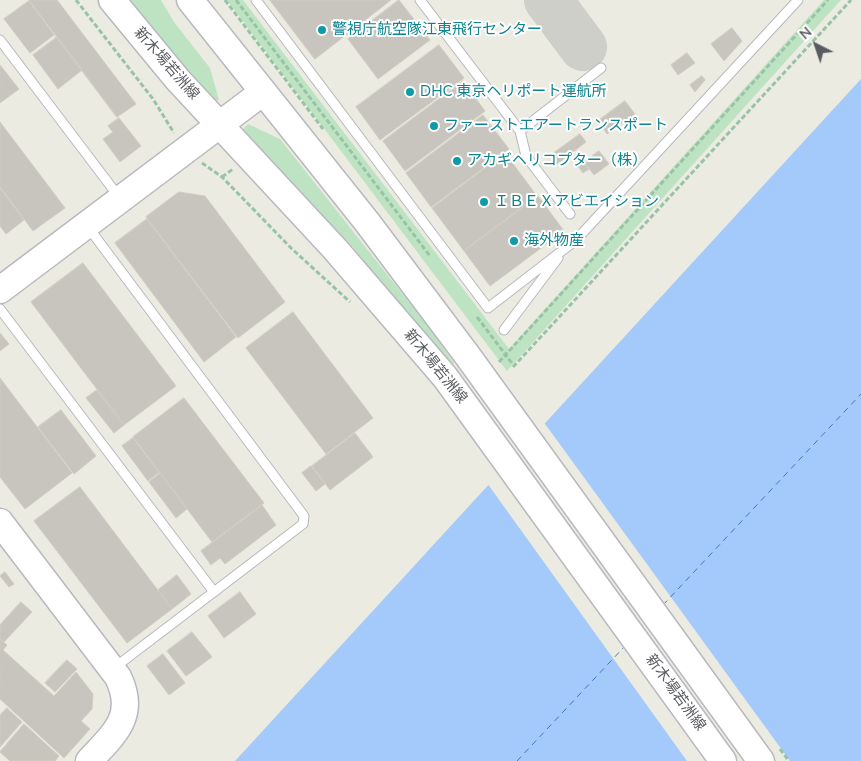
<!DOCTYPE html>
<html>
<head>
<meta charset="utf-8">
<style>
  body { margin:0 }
  #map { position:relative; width:861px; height:761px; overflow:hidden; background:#ecebe1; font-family:"Nunito Sans",sans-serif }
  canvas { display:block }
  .north { position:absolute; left:791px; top:20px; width:50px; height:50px; -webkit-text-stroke:4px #fff; paint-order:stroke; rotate:319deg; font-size:14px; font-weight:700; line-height:20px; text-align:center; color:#5a5c61 }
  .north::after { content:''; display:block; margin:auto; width:18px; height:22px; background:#5a5c61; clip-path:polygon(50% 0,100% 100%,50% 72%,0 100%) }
</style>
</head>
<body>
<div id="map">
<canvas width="861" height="761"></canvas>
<div class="north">N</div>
</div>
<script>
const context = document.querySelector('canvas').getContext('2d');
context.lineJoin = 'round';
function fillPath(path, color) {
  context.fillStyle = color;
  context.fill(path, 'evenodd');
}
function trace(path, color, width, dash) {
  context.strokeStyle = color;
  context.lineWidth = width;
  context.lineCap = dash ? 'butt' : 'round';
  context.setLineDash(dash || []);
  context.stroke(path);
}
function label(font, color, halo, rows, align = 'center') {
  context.font = font + ' "Nunito Sans","Noto Sans JP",sans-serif';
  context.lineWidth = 4;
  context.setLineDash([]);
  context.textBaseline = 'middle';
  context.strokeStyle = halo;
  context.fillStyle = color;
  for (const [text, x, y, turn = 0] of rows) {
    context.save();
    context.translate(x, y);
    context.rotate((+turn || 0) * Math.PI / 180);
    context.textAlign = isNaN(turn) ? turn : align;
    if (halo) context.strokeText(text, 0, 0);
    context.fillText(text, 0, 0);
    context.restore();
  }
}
const green = new Path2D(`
  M 130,0 L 161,0 L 174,22 L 210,68 L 219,100 L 215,101 L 144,23 Z
  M 227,0 L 243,0 L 509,349 L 824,0 L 841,0 L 507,371 Z
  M 248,124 L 280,139 L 427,325 L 454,363 L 449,369 L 353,247 L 243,135 L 243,129 Z`);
const water = new Path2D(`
  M 861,79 L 861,761 L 235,761 Z`);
const pier = new Path2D(`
  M 543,421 L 790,761 L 687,761 L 487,483 Z`);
const ferry = new Path2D(`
  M 663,605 L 861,394
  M 517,761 L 625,646`);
const taxiway = new Path2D(`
  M 548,0 L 583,47`);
const building = new Path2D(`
  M 29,0 L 57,0 L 136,104 L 117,117 Z
  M 270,0 L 391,0 L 315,59 Z
  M 399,0 L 430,40 L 378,79 L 348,39 Z
  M 29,1 L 54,35 L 30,53 L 4,19 Z
  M 732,28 L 742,41 L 724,61 L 711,44 Z
  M 57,37 L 82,70 L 58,89 L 33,55 Z
  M 439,45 L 464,78 L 380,140 L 356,107 Z
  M 687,53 L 695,63 L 678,75 L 671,65 Z
  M 0,65 L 19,89 L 0,103 Z
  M 702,76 L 705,80 L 695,92 L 690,85 Z
  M 463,81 L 485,111 L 405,171 L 383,141 Z
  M 625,101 L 635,114 L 607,134 L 598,121 Z
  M 483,115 L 509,149 L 431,207 L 406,173 Z
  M 119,118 L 141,146 L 120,162 L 103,139 L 113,132 L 108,126 Z
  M 0,122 L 65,208 L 33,231 L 0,187 Z
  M 580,134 L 586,142 L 557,164 L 551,155 Z
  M 599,151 L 609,164 L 594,175 L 584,162 Z
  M 505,153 L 537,196 L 464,251 L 432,208 Z
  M 583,162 L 589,169 L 583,173 L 578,166 Z
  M 0,188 L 24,220 L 6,234 L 0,226 Z
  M 179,192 L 205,196 L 285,302 L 238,338 L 146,217 Z
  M 538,196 L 564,231 L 490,286 L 464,251 Z
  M 147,219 L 236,337 L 204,362 L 115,243 Z
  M 83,263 L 176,386 L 124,425 L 31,302 Z
  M 293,312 L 373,418 L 326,454 L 246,348 Z
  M 0,333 L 9,344 L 0,351 Z
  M 0,378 L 72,473 L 25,509 L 0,477 Z
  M 97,390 L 124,425 L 114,433 L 86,398 Z
  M 184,398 L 264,503 L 212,542 L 133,437 Z
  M 61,410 L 96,456 L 74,474 L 38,427 Z
  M 355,433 L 373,457 L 330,490 L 312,466 Z
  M 133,438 L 159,472 L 148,481 L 122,446 Z
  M 311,466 L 325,484 L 316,491 L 302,473 Z
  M 160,473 L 187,509 L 176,518 L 149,482 Z
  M 80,487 L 172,609 L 127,643 L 34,521 Z
  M 262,505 L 276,525 L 225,564 L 220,558 L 211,565 L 201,551 Z
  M 5,572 L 14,584 L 9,587 L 0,576 Z
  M 177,575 L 191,594 L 172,609 L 158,590 Z
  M 240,592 L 256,614 L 224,638 L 208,616 Z
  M 21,602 L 32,612 L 4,642 L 0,638 L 0,625 Z
  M 192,632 L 212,657 L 186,676 L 167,651 Z
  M 0,639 L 7,645 L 3,650 L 54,696 L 76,672 L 93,694 L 92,709 L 81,721 L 90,729 L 64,758 L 0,699 Z
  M 163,654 L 185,683 L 169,695 L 147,666 Z
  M 67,660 L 77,669 L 55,692 L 45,683 Z
  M 7,708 L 22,722 L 0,747 L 0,715 Z
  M 24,724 L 59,756 L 55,761 L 10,761 L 0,752 Z`);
const path = new Path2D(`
  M 76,0 L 153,99 L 174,133
  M 225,0 L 323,129
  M 236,0 L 430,256
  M 202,163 L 222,177 L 291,248 L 350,302
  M 222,177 L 233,169
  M 477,317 L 514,366 L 851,0
  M 499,362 L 828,0
  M 780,749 L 789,761`);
const lane = new Path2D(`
  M 256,0 L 488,308 L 576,240 L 798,0
  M 420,0 L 520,131 L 526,156 L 570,214
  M 0,40 L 119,197
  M 520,131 L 601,68
  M 88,227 L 304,516 L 303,524 L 114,668
  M 0,309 L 214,592
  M 504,330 L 558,258`);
const secondary = new Path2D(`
  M 112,0 L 178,80 L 335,249 L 445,377 L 723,761
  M 190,0 L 367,222 L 467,355 L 761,761
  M 0,290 L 263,92
  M 0,522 L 118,677 C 137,716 114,734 89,761`);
const markers = [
  [322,30,5,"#0f9aa8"],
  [410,92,5,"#0f9aa8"],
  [434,126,5,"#0f9aa8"],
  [457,161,5,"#0f9aa8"],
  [484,202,5,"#0f9aa8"],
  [514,241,5,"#0f9aa8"]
];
const cultureNames = [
  ["警視庁航空隊江東飛行センター",332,30],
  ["DHC 東京ヘリポート運航所",420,92],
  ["ファーストエアートランスポート",444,126],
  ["アカギヘリコプター（株）",467,161],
  ["ＩＢＥＸアビエイション",494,202],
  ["海外物産",524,241]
];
const streetNames = [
  ["新木場若洲線",166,64,49],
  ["新木場若洲線",435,367,51],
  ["新木場若洲線",675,693,54]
];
fillPath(green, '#bee3c3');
fillPath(water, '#a3cafa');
fillPath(pier, '#ecebe1');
trace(ferry, '#4773bc', 1, [6, 5]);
trace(taxiway, '#cfcfca', 48);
fillPath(building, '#c7c5be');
trace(building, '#d0cdc0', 1);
trace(lane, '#b7b8bd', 11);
trace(secondary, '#b7b9bf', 29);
trace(path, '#98c3a9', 3, [5, 2.5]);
trace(lane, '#fff', 9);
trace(secondary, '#fff', 26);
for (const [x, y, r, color] of markers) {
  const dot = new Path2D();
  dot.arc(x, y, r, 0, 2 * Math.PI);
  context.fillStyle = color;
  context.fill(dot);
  trace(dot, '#fff', 2);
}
label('15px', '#0d838f', '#fff', cultureNames, 'left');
label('15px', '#5a5c61', '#fff', streetNames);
</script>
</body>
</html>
